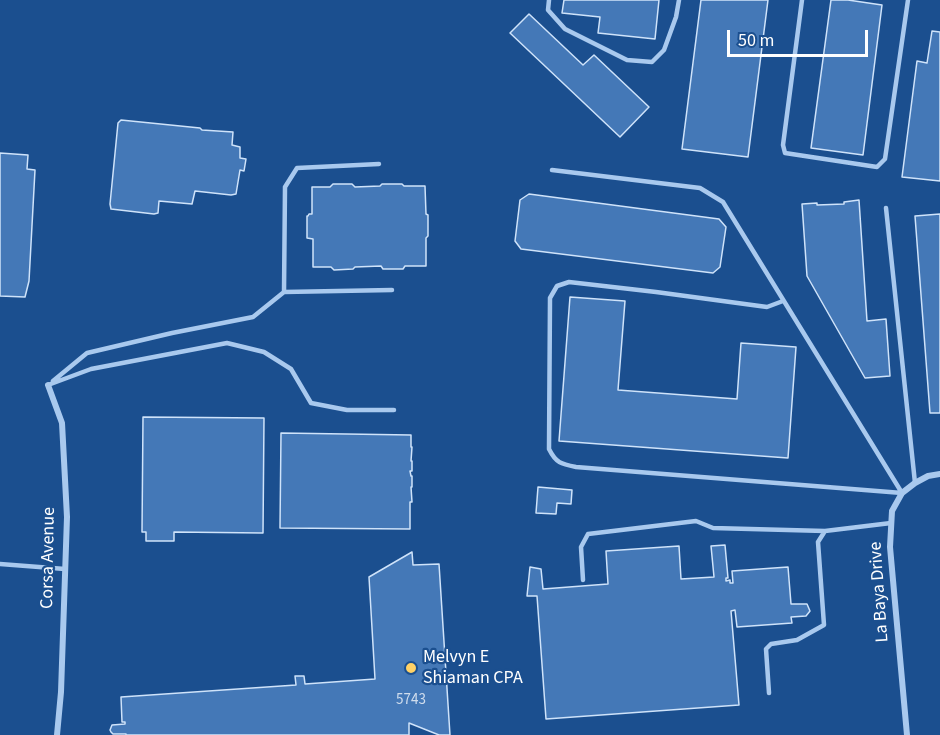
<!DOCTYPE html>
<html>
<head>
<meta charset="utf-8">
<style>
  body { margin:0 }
  #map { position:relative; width:940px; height:735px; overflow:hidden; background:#1b4f8f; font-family:"Source Sans 3",sans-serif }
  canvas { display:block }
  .scale { position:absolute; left:727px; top:30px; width:141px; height:27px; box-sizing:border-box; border:3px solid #fff; border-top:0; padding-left:8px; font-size:18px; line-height:21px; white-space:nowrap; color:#fff; -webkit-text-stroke:4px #1b4f8f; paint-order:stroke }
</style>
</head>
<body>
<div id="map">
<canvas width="940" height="735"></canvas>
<div class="scale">50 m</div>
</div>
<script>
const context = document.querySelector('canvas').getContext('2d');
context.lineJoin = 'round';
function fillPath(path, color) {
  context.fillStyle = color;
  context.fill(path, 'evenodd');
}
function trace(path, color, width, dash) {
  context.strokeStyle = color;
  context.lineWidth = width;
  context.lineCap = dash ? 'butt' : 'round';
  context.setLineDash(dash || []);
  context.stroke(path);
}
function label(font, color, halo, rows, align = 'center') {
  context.font = font + ' "Source Sans 3",sans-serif';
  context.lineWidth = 4.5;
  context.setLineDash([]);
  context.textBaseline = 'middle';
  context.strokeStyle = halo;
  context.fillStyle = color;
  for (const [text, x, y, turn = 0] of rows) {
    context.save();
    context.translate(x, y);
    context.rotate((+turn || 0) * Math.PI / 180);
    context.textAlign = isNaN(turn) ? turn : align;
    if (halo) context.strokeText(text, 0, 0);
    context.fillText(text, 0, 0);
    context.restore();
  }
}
const building = new Path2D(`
  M 564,0 L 659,0 L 655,39 L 598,33 L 600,17 L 562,13 Z
  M 701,0 L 768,0 L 748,157 L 682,149 Z
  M 831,0 L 848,0 L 882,5 L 863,155 L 811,148 Z
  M 529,14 L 583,65 L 594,55 L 649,107 L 620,137 L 510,33 Z
  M 932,31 L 940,32 L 940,181 L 902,177 L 917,61 L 927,63 Z
  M 121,120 L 200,128 L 202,130 L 233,132 L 232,145 L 240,147 L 240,158 L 246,159 L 244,171 L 240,170 L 236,194 L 231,195 L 195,191 L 192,204 L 159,201 L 158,213 L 154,214 L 111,209 L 110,204 L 118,123 Z
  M 0,153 L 28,155 L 27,169 L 35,170 L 29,281 L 25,297 L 0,296 Z
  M 333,184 L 352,184 L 355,187 L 380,186 L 382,184 L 402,184 L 404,186 L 425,186 L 426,214 L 428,215 L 428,236 L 426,238 L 426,266 L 405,266 L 403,269 L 383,269 L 381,266 L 355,267 L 353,269 L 334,270 L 331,267 L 313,267 L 313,239 L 307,238 L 307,216 L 308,216 L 309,214 L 312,214 L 312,187 L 330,187 Z
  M 529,194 L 719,219 L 726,227 L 720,267 L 713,273 L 521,249 L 515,241 L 520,200 Z
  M 859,200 L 867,321 L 886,319 L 890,376 L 865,378 L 807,276 L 802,204 L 817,203 L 817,205 L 844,204 L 844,202 Z
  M 940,214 L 940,413 L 930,413 L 915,216 Z
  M 570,297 L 625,301 L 618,390 L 737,399 L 741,343 L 796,347 L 788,458 L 559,441 Z
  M 143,417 L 264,418 L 263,533 L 174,532 L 174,541 L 146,541 L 146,532 L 142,532 Z
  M 281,433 L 411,435 L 411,447 L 412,447 L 411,461 L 412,461 L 412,471 L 410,471 L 411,476 L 412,476 L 412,487 L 411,487 L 412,502 L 410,502 L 410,529 L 280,528 Z
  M 538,487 L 572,490 L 571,504 L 557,503 L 556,514 L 536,513 Z
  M 725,545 L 728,578 L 726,578 L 726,581 L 730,580 L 730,583 L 733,583 L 732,571 L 788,567 L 791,604 L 807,604 L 810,611 L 806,616 L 791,617 L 792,623 L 737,627 L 735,610 L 731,611 L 739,705 L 546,719 L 537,596 L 527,596 L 530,567 L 541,569 L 543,589 L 608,584 L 606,551 L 679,546 L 681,579 L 714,577 L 711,546 Z
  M 412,552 L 413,565 L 439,564 L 450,735 L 439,735 L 409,723 L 409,735 L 126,735 L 126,734 L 113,734 L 111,732 L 110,730 L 112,725 L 125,724 L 125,722 L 122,722 L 121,697 L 296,685 L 295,676 L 304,676 L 305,684 L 375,679 L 369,577 Z`);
const lane = new Path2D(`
  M 549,0 L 548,10 L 565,29 L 627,60 L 652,62 L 664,50 L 676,17 L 679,0
  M 802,0 L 783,145 L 785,153 L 877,167 L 885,159 L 908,0
  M 552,170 L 700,188 L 723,202 L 902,493
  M 886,208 L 915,483
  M 284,292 L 285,187 L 297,168 L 379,164
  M 783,301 L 767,307 L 656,292 L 569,282 L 557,286 L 550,298 L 549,449 C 556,463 561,464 576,467 L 902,493
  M 53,381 L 87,353 L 172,333 L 253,317 L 284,292 L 392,290
  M 48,385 L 91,369 L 227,343 L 264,352 L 291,369 L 311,403 L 347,410 L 394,410
  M 0,564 L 65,569
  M 583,580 L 581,547 L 588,534 L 696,521 L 713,528 L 825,531
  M 769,693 L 766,649 L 771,644 L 797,640 L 824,625 L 818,542 L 825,531 L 891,523`);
const street = new Path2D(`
  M 48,385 L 62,423 L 67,517 L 61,692 L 57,735
  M 907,735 L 890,547 L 892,511 L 902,493 L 915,483 L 928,476 L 940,474`);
const markers = [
  [411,668,6,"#ffd166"]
];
const numberNames = [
  ["5743",411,701]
];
const streetNames = [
  ["Corsa Avenue",49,558,-89],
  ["La Baya Drive",880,592,-94]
];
const poiNames = [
  ["Melvyn E",423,658],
  ["Shiaman CPA",423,679]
];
fillPath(building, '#4478b7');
trace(building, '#cfe3fa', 1.5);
trace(lane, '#a9c9ee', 4.5);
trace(street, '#a9c9ee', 6);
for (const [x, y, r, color] of markers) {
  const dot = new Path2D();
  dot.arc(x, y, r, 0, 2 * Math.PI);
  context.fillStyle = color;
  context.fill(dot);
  trace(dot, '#1b4f8f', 2);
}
label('15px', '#d0dded', null, numberNames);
label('18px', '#fff', '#1b4f8f', streetNames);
label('18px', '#fff', '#1b4f8f', poiNames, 'left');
</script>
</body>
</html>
